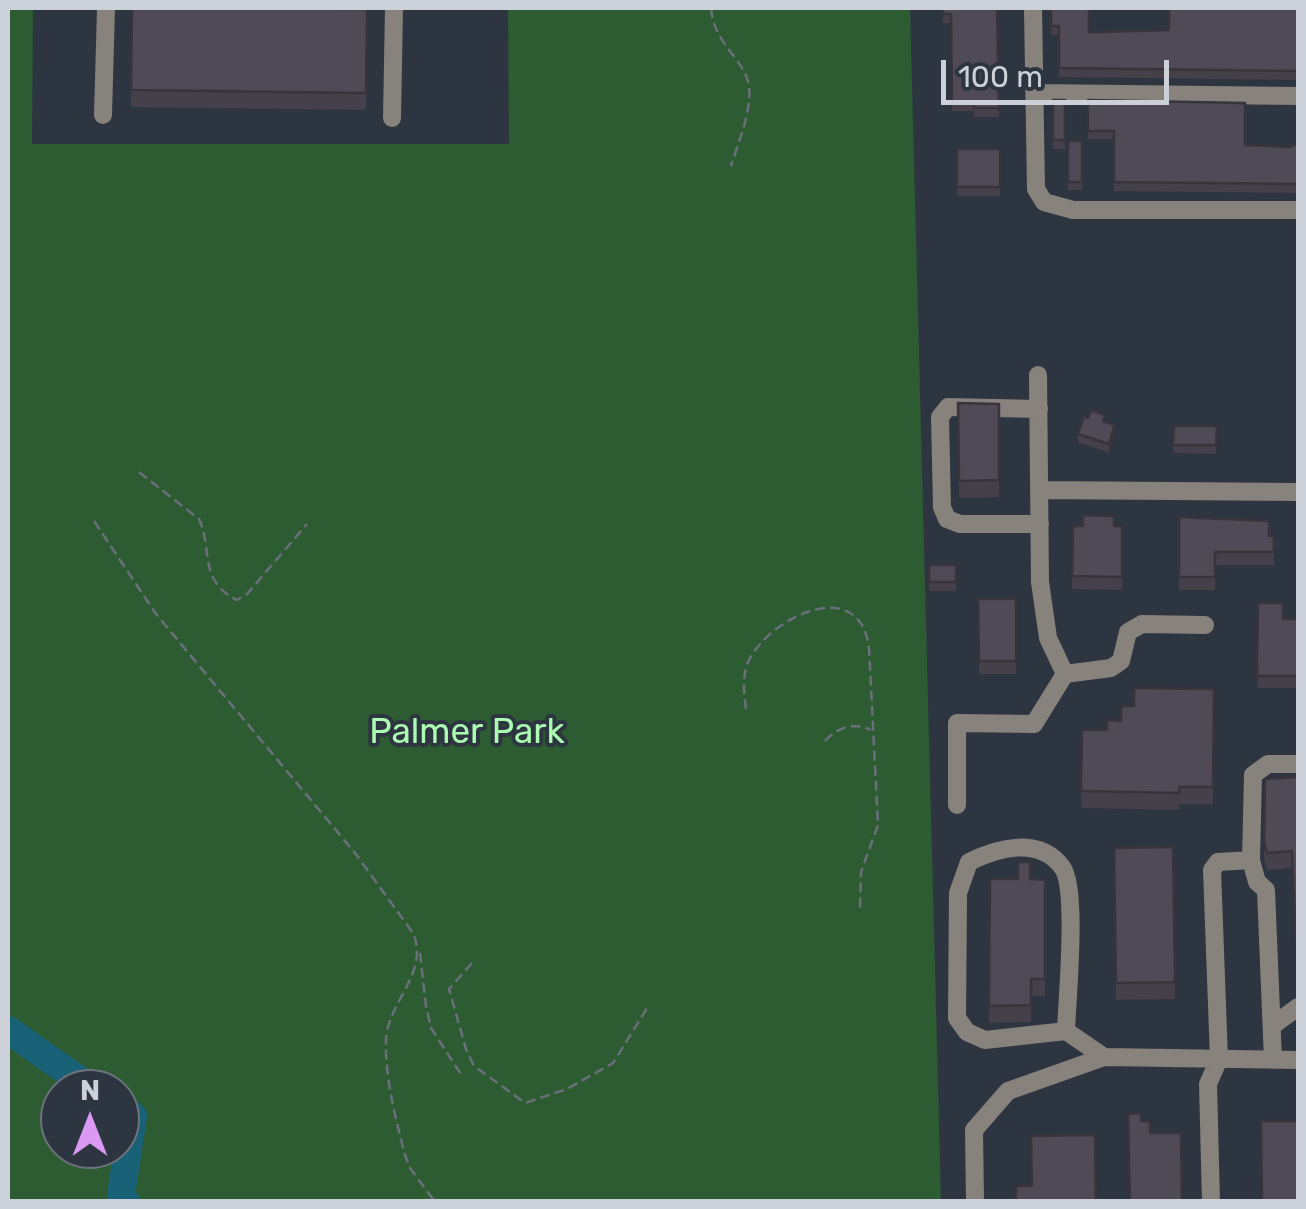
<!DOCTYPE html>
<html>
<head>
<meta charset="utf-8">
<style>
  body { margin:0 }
  #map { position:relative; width:1306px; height:1209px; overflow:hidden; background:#2d3540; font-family:Rubik,sans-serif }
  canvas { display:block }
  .frame { position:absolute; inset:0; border:10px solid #ccd1d9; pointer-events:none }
  .north { position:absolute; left:40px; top:1069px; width:100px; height:100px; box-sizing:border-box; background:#2d3540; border:2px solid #6d737d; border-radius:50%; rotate:0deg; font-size:28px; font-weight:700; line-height:40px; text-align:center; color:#ccd1d9 }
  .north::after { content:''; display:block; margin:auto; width:35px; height:45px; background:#dc99f4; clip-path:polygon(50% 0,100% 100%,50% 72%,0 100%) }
  .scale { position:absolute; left:941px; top:60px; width:228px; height:45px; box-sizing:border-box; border:5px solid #ccd1d9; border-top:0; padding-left:12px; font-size:30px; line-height:35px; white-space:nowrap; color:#ccd1d9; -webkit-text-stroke:8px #2d3540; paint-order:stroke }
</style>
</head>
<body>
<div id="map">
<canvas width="1306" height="1209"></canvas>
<div class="frame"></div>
<div class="north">N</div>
<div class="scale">100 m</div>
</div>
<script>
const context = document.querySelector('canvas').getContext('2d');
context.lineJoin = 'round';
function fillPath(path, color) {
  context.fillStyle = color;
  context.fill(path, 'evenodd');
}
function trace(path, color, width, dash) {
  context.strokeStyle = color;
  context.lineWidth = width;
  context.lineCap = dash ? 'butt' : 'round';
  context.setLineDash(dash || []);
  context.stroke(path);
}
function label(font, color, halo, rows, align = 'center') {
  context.font = font + ' Rubik,sans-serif';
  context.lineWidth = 8;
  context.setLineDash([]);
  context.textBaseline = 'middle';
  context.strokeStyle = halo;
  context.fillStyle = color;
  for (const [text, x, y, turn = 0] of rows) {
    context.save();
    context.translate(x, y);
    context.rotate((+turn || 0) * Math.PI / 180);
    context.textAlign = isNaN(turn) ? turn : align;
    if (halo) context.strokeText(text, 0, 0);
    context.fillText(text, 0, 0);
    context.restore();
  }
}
const green = new Path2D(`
  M 8,8 L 33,8 L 32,144 L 509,144 L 508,8 L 910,8 L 941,1201 L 8,1201 ZM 60,1089 L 120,1089 L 120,1149 L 60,1149 Z`);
const river = new Path2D(`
  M 8,1030 L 92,1089
  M 120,1107 L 133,1116 L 121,1195 L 126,1202`);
const path = new Path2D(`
  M 711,8 C 714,46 746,59 749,87 C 752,111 738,143 731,166
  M 139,472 L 199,519 C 213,550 198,581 237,600 L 247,594 L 307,524
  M 94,521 L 156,614 L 355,853 L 413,933 C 430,973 387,1002 386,1041 C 385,1079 396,1120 405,1155 L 410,1168 L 435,1202
  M 746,709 C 744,694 742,677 748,662 C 768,618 860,573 869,648 L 878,825 L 861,872 L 860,911
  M 825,741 C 837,727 855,722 871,730
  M 420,953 L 426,1006 L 431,1028 L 462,1076
  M 472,963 L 449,989 L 466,1049 L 474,1066 L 525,1103 L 567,1089 L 613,1063 L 649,1005`);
const minor = new Path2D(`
  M 1033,8 L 1036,189 L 1044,202 L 1073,210 L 1298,210
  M 1035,93 L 1298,96
  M 103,115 L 106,8
  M 392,118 L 394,8
  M 1038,375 L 1040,582 L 1048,638 L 1065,674
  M 1039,409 L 948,407 L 940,417 L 942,507 L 947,519 L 960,524 L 1040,524
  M 1039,490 L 1298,492
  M 957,805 L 957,723 L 1034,724 L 1065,674 L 1111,668 L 1121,661 L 1128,632 L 1142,624 L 1205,625
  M 1251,860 L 1257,882 L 1266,890 L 1273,1060
  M 1272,1026 L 1298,1007
  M 1066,1031 L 985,1040 L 967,1032 L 957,1018 L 958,893 L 969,862 C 997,848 1039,836 1062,867 C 1078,887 1067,1000 1066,1031 L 1104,1057
  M 975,1202 L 974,1130 L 1008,1091 L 1104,1057 L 1298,1060
  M 1211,1202 L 1208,1084 L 1219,1059 L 1212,870 L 1218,862 L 1251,860 L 1253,775 L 1268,764 L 1298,764`);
const wall = new Path2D(`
  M 132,8 L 367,9 L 366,110 L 131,107 Z
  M 943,8 L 997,8 L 999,117 L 974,117 L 974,111 L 952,111 L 951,23 L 943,23 Z
  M 1051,8 L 1089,32 L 1101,32 L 1169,30 L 1298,8 L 1298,80 L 1059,77 L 1059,35 L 1051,35 Z
  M 1053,100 L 1065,100 L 1065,149 L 1053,149 Z
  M 1088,100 L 1245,145 L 1291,147 L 1298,145 L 1298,193 L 1114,191 L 1114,139 L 1088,139 Z
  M 1068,141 L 1082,141 L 1082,190 L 1068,190 Z
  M 957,149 L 1000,149 L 1000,196 L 957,196 Z
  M 958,403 L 999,404 L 999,497 L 959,498 Z
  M 1105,422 L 1115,434 L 1109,453 L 1078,442 L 1078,434 Z
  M 1174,426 L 1217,426 L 1216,454 L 1173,453 Z
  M 1179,517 L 1274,536 L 1274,565 L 1215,565 L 1215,590 L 1179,590 Z
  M 1073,526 L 1122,526 L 1122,590 L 1072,589 Z
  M 929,565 L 956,565 L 956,591 L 929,591 Z
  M 978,599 L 1016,599 L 1016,674 L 979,674 Z
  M 1258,603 L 1283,619 L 1298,619 L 1298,688 L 1257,688 Z
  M 1214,689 L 1213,804 L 1179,804 L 1179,810 L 1081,808 L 1082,730 L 1107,730 L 1121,721 L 1134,706 Z
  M 1298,777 L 1298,980 L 1297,980 L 1292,868 L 1267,870 L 1264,858 L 1265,779 Z
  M 1173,847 L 1175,999 L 1116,1000 L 1114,848 Z
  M 990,879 L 1045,880 L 1045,996 L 1031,996 L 1031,1022 L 989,1023 Z`);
const shadedWall = new Path2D(`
  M 1115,425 L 1115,434 L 1109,453 L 1109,444 Z`);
const building = new Path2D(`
  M 132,8 L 367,9 L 366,93 L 131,90 Z
  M 943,8 L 997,8 L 999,108 L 974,108 L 974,103 L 952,103 L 951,14 L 943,14 Z
  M 1051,8 L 1089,8 L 1089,32 L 1101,32 L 1169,30 L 1169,8 L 1298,8 L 1298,71 L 1059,68 L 1059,26 L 1051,26 Z
  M 1053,100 L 1065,100 L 1065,140 L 1053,140 Z
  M 1088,100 L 1245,103 L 1245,145 L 1291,147 L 1291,145 L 1298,145 L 1298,184 L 1114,182 L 1114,131 L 1088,131 Z
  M 1068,141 L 1082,141 L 1082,182 L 1068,182 Z
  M 957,149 L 1000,149 L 1000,187 L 957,187 Z
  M 958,403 L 999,404 L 999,480 L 959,481 Z
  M 1091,410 L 1105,415 L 1103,421 L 1115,425 L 1109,444 L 1078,434 L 1084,416 L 1088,418 Z
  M 1174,426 L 1217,426 L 1216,445 L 1173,445 Z
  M 1083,515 L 1114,516 L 1114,526 L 1122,526 L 1122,577 L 1072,576 L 1073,526 L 1083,526 Z
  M 1179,517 L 1269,521 L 1269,536 L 1274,536 L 1274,552 L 1215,552 L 1215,577 L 1179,577 Z
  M 929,565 L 956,565 L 956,582 L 929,582 Z
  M 978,599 L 1016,599 L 1016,661 L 979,661 Z
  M 1258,603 L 1283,603 L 1283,619 L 1298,619 L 1298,676 L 1257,676 Z
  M 1134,688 L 1214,689 L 1213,787 L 1179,787 L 1179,793 L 1081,791 L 1082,730 L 1107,730 L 1107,720 L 1121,721 L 1121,706 L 1134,706 Z
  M 1298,777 L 1298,963 L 1297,963 L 1292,851 L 1267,853 L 1264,842 L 1265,779 Z
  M 1173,847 L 1175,982 L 1116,983 L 1114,848 Z
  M 1018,862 L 1030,862 L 1030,879 L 1045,880 L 1045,979 L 1031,979 L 1031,1005 L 989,1006 L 990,879 L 1018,879 Z
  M 1141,1113 L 1141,1121 L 1150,1121 L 1150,1133 L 1181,1133 L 1182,1202 L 1130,1202 L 1128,1114 Z
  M 1261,1121 L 1298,1121 L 1298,1202 L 1262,1202 Z
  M 1095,1135 L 1096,1202 L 1016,1202 L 1016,1186 L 1032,1186 L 1031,1136 Z`);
const parkNames = [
  ["Palmer Park",467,733]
];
fillPath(green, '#2d5c33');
trace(river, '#196176', 28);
trace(path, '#69707a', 2.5, [10, 5]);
trace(minor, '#88827d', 18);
fillPath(wall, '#45404a');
fillPath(shadedWall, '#38343c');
fillPath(building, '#504a56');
trace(building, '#38343c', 2.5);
label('35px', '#acfbb2', '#2d3540', parkNames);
</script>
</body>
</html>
